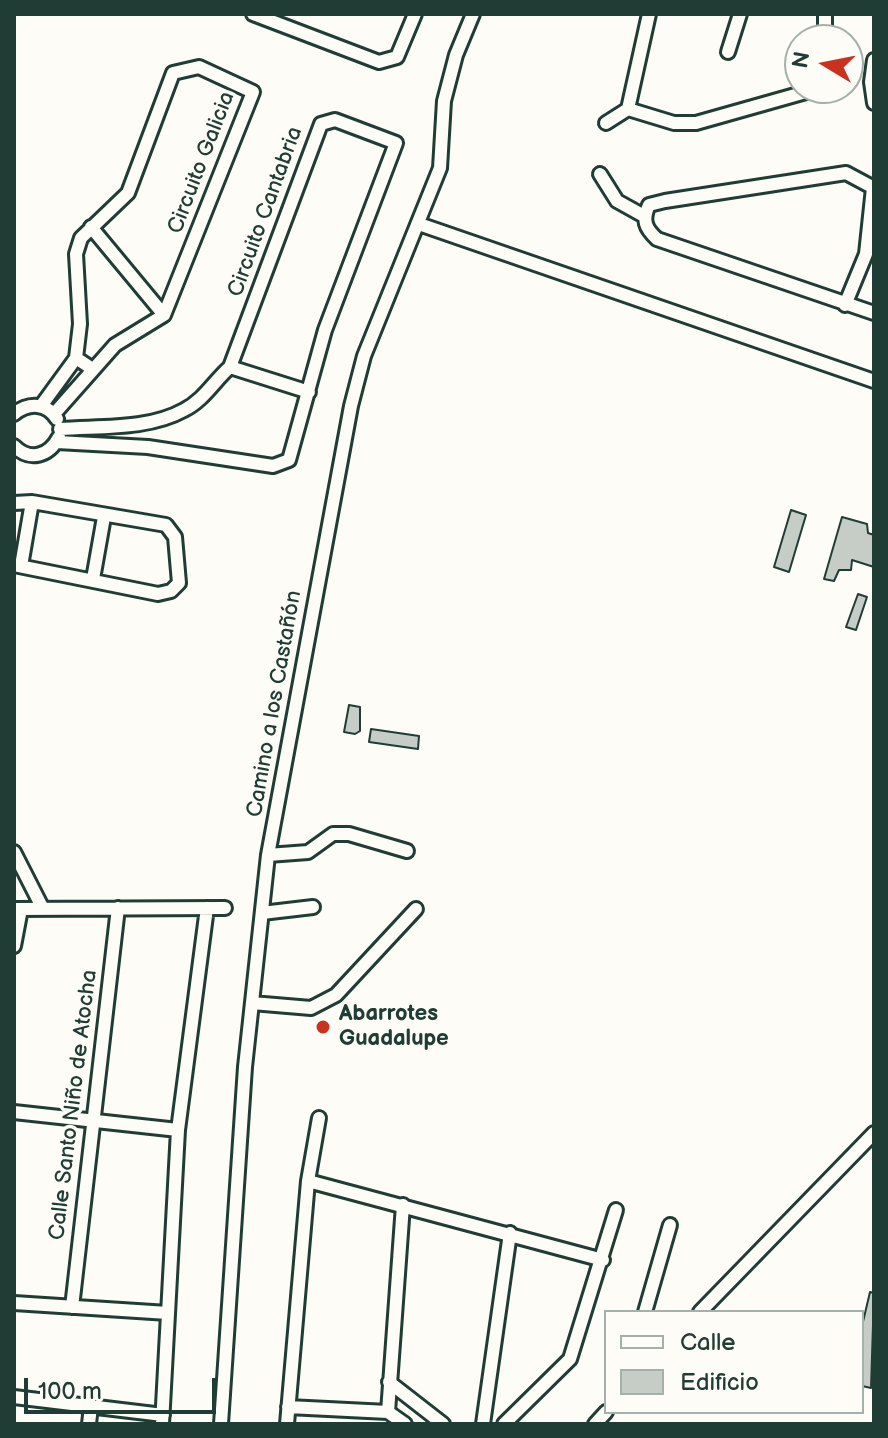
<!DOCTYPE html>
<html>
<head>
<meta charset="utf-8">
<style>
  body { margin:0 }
  #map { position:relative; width:888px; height:1438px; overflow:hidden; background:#fdfcf7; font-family:"Balsamiq Sans",sans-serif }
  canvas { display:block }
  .frame { position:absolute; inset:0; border:16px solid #1f3d34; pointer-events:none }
  .legend { position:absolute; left:604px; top:1310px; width:260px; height:104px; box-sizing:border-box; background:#fdfcf7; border:2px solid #a4b0a9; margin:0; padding:10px 14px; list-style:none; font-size:24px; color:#1f3d34 }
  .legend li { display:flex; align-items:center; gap:16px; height:40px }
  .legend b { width:40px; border:2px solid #a4b0a9 }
  .north { position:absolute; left:784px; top:24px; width:80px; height:80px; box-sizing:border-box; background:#fdfcf7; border:2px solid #a4b0a9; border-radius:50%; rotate:280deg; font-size:22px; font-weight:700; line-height:32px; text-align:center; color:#1f3d34 }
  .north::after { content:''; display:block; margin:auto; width:28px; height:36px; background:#c8321e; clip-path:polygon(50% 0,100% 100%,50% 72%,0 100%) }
  .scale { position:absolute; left:24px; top:1378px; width:192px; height:36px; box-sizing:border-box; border:4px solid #1f3d34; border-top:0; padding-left:10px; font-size:24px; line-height:28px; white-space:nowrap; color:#1f3d34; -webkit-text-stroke:6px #fdfcf7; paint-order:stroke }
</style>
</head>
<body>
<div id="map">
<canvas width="888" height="1438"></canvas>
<div class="frame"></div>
<ul class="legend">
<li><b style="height:10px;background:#fdfcf7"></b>Calle</li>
<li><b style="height:22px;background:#c6cdc7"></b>Edificio</li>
</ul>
<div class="north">N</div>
<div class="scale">100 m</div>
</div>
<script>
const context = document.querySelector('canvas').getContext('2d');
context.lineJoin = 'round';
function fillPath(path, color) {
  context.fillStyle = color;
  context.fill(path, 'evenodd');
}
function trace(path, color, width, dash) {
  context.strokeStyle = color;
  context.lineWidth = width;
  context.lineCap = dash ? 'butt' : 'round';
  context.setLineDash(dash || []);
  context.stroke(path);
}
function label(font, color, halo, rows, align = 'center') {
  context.font = font + ' "Balsamiq Sans",sans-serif';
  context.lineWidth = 7;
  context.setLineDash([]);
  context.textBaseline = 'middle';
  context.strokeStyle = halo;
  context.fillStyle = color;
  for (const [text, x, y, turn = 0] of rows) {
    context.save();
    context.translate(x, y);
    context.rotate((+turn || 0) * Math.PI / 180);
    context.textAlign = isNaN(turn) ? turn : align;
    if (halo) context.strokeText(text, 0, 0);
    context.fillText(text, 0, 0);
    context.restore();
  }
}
const building = new Path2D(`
  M 791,510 L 806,515 L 789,572 L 774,567 Z
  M 842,517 L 867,524 L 868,533 L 874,535 L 874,567 L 852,560 L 851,570 L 839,570 L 834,581 L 824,579 Z
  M 858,594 L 867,597 L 856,630 L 846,627 Z
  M 349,705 L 360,707 L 360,731 L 355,734 L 344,732 Z
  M 371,729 L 419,736 L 418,749 L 369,742 Z
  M 870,1292 L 874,1293 L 871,1388 L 862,1386 L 862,1326 Z`);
const street = new Path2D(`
  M 253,14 L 379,62 L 397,57 L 415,14
  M 649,14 L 628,109 L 674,123 L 696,123 L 820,88
  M 825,14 L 825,40
  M 728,52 L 740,14
  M 874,60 L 871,82 L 874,103
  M 606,123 L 628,109
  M 600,174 L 617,201 L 644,216
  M 874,188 L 846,173 L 665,201 L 649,205 C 642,220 645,228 657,239 L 874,313
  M 419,224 L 874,381
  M 91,227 L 164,315
  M 845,305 L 866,254 L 873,188
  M 230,367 L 309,392
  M 41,406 L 76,358
  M 14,414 C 29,402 47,403 57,419
  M 54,414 L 115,345 L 164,315 L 253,92 L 199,67 L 173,73 L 128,193 L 81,238 L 76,254 L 80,324 L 76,358 L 91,368
  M 57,442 L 148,447 L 273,466 L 289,460 L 325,330 L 396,143 L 335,120 L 321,124 L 230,367 C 214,381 204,400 184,410 C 148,430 100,426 60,429
  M 14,446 C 30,462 49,456 59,437
  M 14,503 L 32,502 L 166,525 L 175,537 L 179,583 L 171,591 L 158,594 L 14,565
  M 21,566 L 32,502
  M 93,579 L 104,517
  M 14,852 L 43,909
  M 268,855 L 308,852 L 333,834 L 349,834 L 407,851
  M 14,909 L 225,908
  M 262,913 L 313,907
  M 14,946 L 21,909
  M 252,1003 L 311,1008 L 336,995 L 416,909
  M 14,1112 L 178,1130
  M 308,1181 L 603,1260
  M 14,1303 L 168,1313
  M 72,1307 L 118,908
  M 645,1312 L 670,1225
  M 700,1312 L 874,1133
  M 389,1382 L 443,1424
  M 14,1397 L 163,1415
  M 288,1407 L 388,1412 L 405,1424
  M 388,1412 L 403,1205
  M 89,1424 L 91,1406
  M 162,1424 L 178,1130 L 207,908
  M 221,1424 L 245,1067 L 268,855 L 351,406 L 364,356 L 440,168 L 444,101 L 456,55 L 473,14
  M 287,1424 L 308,1181 L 319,1118
  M 483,1424 L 510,1233
  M 504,1424 L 570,1359 L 616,1210
  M 595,1424 L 606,1412`);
const markers = [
  [323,1027,8,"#c8321e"]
];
const streetNames = [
  ["Circuito Galicia",202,163,-69],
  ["Circuito Cantabria",266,212,-70],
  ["Camino a los Castañón",275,704,-80],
  ["Calle Santo Niño de Atocha",74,1105,-83]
];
const poiNames = [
  ["Abarrotes",339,1014],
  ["Guadalupe",339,1039]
];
fillPath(building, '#c6cdc7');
trace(building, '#1f3d34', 2);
trace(street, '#1f3d34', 18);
trace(street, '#fdfcf7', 12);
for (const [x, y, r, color] of markers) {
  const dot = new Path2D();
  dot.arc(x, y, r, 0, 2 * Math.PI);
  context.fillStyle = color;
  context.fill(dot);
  trace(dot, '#fdfcf7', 3);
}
label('22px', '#1f3d34', '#fdfcf7', streetNames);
label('bold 22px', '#1f3d34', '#fdfcf7', poiNames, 'left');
</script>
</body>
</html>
